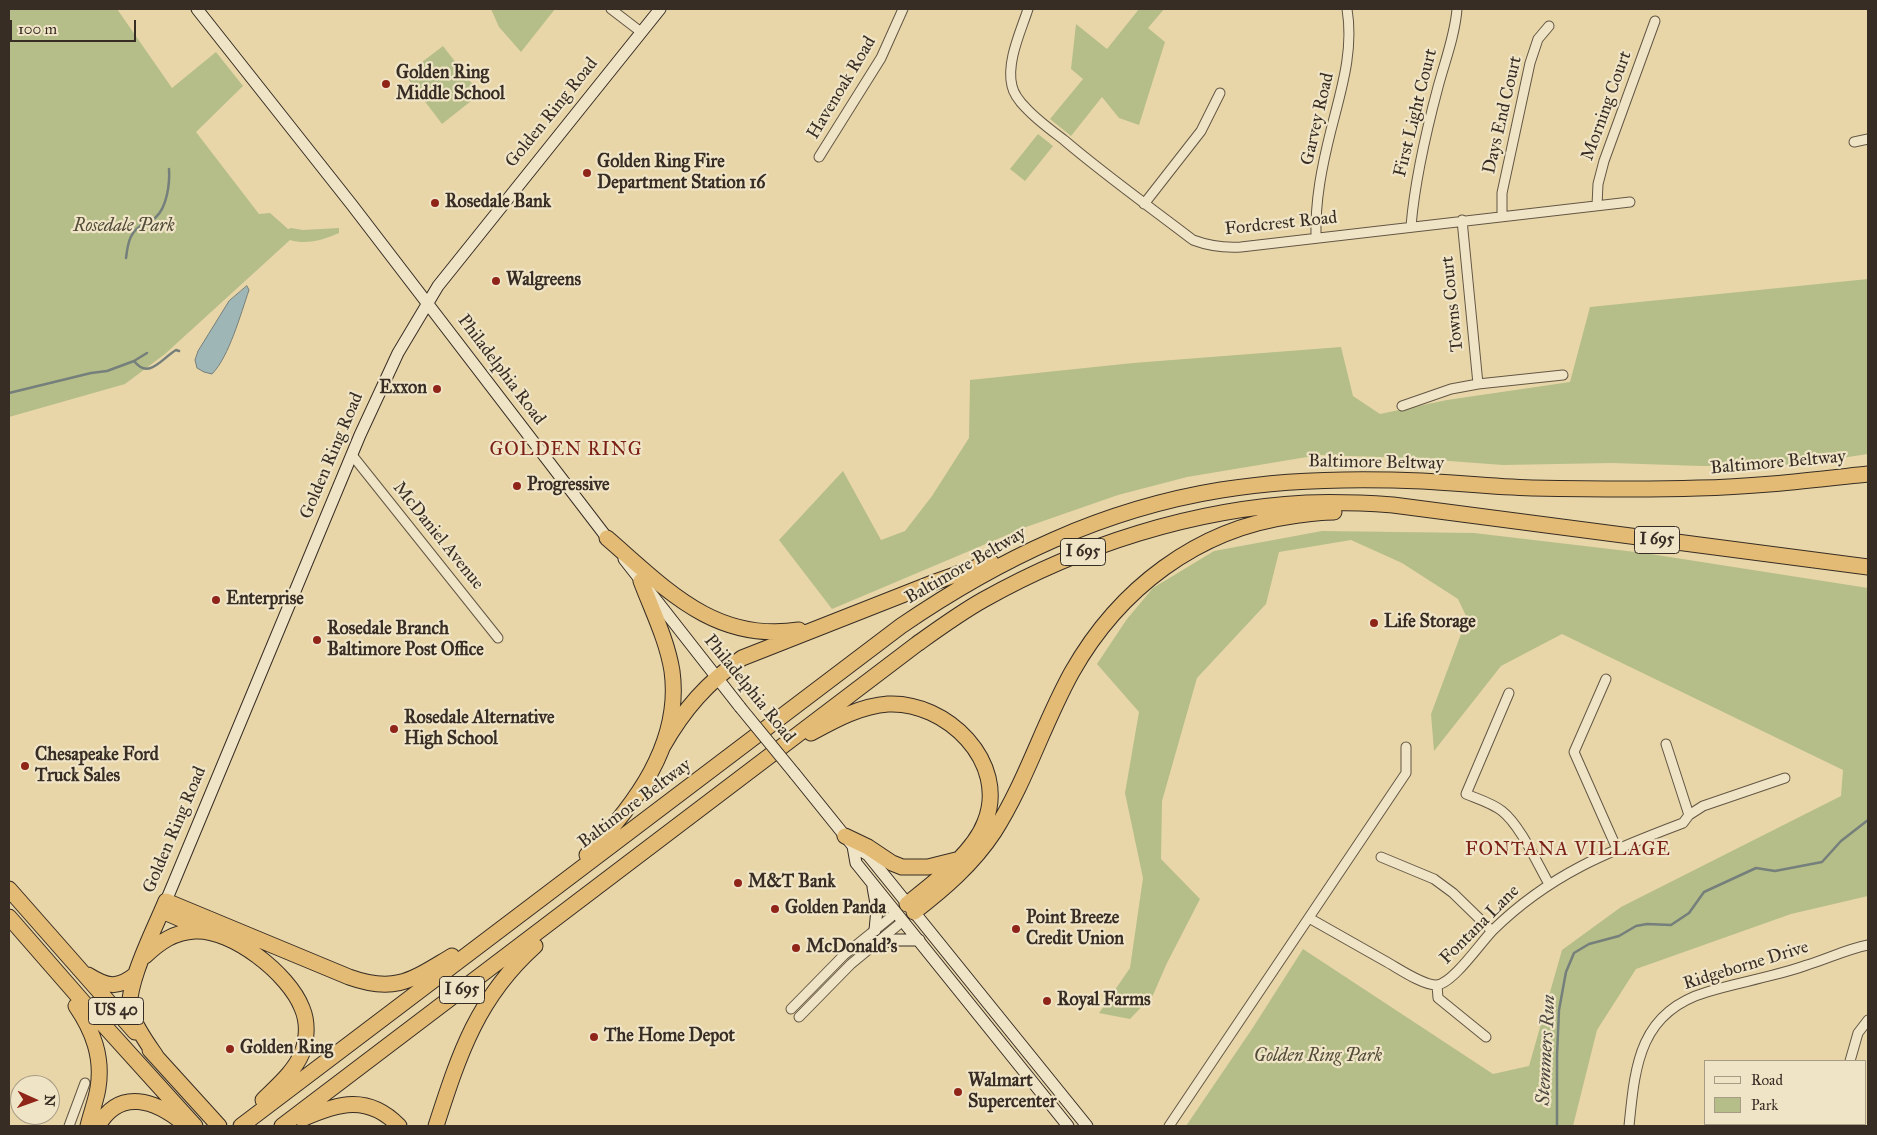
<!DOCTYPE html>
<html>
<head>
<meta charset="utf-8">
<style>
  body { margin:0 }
  #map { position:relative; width:1877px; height:1135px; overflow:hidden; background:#e8d6a8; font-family:"IM FELL Great Primer",serif }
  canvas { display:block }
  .frame { position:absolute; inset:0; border:10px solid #372d24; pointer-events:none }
  .legend { position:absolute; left:1704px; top:1060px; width:162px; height:65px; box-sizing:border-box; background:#f0e4c6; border:1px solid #a69b85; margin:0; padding:6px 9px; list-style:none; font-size:15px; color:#372d24 }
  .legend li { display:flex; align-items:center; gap:10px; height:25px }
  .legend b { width:25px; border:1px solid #a69b85 }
  .north { position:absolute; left:10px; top:1075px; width:50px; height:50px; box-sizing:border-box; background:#f0e4c6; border:1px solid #a69b85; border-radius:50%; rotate:92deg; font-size:14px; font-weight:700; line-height:20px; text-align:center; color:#372d24 }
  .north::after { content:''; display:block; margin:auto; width:18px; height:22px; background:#8f2418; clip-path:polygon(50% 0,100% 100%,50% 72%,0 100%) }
  .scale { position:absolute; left:10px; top:20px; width:126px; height:22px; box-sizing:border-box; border:2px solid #372d24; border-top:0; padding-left:6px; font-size:15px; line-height:18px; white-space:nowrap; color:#372d24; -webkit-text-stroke:4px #f0e4c6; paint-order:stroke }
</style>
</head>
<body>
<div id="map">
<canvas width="1877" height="1135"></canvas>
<div class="frame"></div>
<ul class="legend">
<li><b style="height:6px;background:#f0e4c6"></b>Road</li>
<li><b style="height:14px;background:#b5be88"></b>Park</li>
</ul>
<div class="north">N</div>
<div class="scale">100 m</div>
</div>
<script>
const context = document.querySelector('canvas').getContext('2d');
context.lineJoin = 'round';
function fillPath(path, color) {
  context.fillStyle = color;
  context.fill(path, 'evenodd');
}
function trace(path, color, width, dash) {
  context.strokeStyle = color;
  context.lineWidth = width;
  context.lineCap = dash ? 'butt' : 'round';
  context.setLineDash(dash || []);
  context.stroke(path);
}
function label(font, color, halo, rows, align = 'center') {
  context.font = font + ' "IM FELL Great Primer",serif';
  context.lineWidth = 4.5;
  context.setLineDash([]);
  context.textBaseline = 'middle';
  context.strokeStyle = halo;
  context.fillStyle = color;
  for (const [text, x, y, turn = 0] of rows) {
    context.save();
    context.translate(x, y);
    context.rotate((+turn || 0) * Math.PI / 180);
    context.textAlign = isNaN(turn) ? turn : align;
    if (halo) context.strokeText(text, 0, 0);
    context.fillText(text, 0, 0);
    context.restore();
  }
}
const green = new Path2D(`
  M 9,9 L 117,9 L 172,88 L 216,52 L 243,86 L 196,132 L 259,214 L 270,213 L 288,229 L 291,228 L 303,230 L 339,228 L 339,233 C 323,240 307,245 290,240 L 165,354 L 125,384 L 9,417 Z
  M 491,9 L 555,9 L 521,52 L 499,27 Z
  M 1139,9 L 1164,9 L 1148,28 L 1165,42 L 1139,125 L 1119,118 L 1102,97 L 1071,136 L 1050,119 L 1083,79 L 1071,69 L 1076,24 L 1107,49 Z
  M 443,46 L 480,94 L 442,124 L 405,75 Z
  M 1038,134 L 1053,146 L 1025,181 L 1010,169 Z
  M 1868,279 L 1868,454 L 1794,465 L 1702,466 L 1612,463 L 1503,465 L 1409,458 L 1319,455 L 1187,477 L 1118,495 L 1026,527 L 832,609 L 779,540 L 843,471 L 881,540 L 905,531 L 932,496 L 969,438 L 970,380 L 1133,363 L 1341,347 L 1353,396 L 1380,414 L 1447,400 L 1570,382 L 1590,307 Z
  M 1322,531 L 1474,533 L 1644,553 L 1868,588 L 1868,896 L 1791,914 L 1636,969 L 1597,1030 L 1573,1126 L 1186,1126 L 1252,1029 L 1303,949 L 1493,1074 L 1529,1066 L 1562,950 L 1621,907 L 1841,796 L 1843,770 L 1562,634 L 1501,666 L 1434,751 L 1431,714 L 1467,618 L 1458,599 L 1402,563 L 1351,540 L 1279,552 L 1266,604 L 1197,678 L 1162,801 L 1161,859 L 1200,899 L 1167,963 L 1153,995 L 1130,1019 L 1099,1013 L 1130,968 L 1143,878 L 1125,793 L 1139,712 L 1097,664 L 1127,619 L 1153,588 L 1214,551 Z`);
const water = new Path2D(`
  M 247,286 L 249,290 C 241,313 229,357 212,374 L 204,372 L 197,368 L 195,360 L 198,351 L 229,301 Z`);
const stream = new Path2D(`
  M 126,258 C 128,241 130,231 146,222 C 150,221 154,220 156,217 C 167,207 170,183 169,169
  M 134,361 C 149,380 161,359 176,350 L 179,351
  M 9,393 L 91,373 L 107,371 L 134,361 L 147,353
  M 1557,1126 L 1557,1055 L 1559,1010 L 1566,972 L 1574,953 L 1589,944 L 1619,936 L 1636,926 L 1647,924 L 1671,925 L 1689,913 L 1704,892 L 1756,868 L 1775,871 L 1822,862 L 1841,841 L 1868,820`);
const street = new Path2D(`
  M 611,9 L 641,32
  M 1028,9 C 1021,31 1006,62 1012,86 C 1014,95 1020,102 1026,108 C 1037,120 1051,130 1064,140 C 1105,175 1150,207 1193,240 C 1209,246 1224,248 1241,247 L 1630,202
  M 1854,142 L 1868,139
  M 819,157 L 881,58 L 903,9
  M 1144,204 L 1201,131 L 1220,93
  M 1597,205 L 1598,184 L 1604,161 L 1655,21
  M 1502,216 L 1502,193 L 1530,63 L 1538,39 L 1549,26
  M 1462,220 L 1478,384
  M 1411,226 C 1415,179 1426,132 1438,87 C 1445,61 1455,35 1457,9
  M 1316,237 C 1315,200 1322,166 1331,130 C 1341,90 1354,51 1347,9
  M 1402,406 L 1451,389 L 1478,384 L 1563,375
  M 352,455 L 498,638
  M 1606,679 L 1574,752 L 1617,849
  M 1509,693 L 1466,794 C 1478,799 1492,803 1502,811 C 1520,825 1537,863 1549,884
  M 1666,744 L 1689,815
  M 1381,857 L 1434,879 L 1453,893 L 1492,931
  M 1309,918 C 1334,932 1360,947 1385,961 C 1398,968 1422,985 1436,985 C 1452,985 1481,942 1493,930 C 1550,874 1609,851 1683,823 L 1689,815 L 1703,806 L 1785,778
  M 1437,985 L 1438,998 L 1486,1037
  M 791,1009 L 844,955 L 896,913
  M 799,1017 L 851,964 L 903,921
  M 1850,1061 L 1858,1033 L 1868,1020
  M 69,1126 L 85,1083
  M 1169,1126 L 1406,773 L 1406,747
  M 1629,1126 C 1635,1066 1639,1012 1707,992 C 1729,985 1751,981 1773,975 C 1785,972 1796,969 1807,965 C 1827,959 1847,949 1868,945
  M 1740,1126 L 1740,1124
  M 1844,1126 L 1844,1124`);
const secondary = new Path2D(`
  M 197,9 L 352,205 L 611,543
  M 624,559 L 740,707
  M 795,774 L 853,846 L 868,855 L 1087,1126
  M 853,846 L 856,863 L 1068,1126
  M 873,887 L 877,909 L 875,930
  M 166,901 L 360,435 L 398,353 L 438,286 L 660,9
  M 872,945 L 894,940 L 919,940`);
const highway = new Path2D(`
  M 607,538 C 665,588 714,643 799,630
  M 811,733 C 835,720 860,706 888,704 C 946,701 1009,762 985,822 C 973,854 933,883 907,904
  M 663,746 C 684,709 707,683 742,658 L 935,582 L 991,562
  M 845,836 L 868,847 L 892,863 L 902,867 L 928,867 L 956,860
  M 587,855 C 634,806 682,744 672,671 C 667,640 652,610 641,581
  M 9,889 L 135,1032
  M 162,911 L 204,929
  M 914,912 C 944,889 973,864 994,832 C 1026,782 1043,724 1072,672 C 1119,589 1197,529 1292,516 C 1306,514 1320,512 1334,512
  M 9,917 L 91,1011 L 195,1126
  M 145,956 C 160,942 174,932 195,931 C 232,929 289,974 302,1008 C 308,1022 307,1039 302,1053 C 294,1072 277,1086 263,1100
  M 88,975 C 107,987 118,989 136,974
  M 76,1006 C 93,1031 103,1057 98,1088 C 96,1101 91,1113 88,1126
  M 150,1050 L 219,1126
  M 156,1056 C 147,1043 136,1028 131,1013 C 123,989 156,926 166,901 L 349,977 C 396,994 413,979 452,956
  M 302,1119 C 338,1103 368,1094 399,1126
  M 98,1126 C 120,1087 156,1101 183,1123
  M 241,1126 L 901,626 C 999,559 1103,509 1221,490 C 1288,479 1355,478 1422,481 C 1459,483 1495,487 1532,488 C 1587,489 1643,490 1698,488 C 1755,487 1812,480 1868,474
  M 282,1126 L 917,644 C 938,629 960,613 983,600 C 1081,545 1193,509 1306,503 C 1335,502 1364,503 1393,505 L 1868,567
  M 436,1126 C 459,1055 477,998 535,946`);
const secondaryBridge = new Path2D(`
  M 740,707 L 795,774`);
const markers = [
  [386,84,5,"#8f2418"],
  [587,173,5,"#8f2418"],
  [435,203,5,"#8f2418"],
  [496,281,5,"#8f2418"],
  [437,389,5,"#8f2418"],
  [517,486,5,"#8f2418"],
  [216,600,5,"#8f2418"],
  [1374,623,5,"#8f2418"],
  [317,640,5,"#8f2418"],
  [394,729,5,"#8f2418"],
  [25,766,5,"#8f2418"],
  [738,883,5,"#8f2418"],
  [775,909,5,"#8f2418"],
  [1016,929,5,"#8f2418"],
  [796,948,5,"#8f2418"],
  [1047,1001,5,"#8f2418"],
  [594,1037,5,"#8f2418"],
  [230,1049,5,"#8f2418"],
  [958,1092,5,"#8f2418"]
];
const shields = [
  [1657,540,45],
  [1083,552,45],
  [462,990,45],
  [116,1011,55]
];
const shieldNames = [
  ["I 695",1657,540],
  ["I 695",1083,552],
  ["I 695",462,990],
  ["US 40",116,1011]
];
const poiNames = [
  ["Golden Ring",396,74],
  ["Middle School",396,95],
  ["Golden Ring Fire",597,163],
  ["Department Station 16",597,184],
  ["Rosedale Bank",445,203],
  ["Walgreens",506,281],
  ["Exxon",427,389,"right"],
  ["Progressive",527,486],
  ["Enterprise",226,600],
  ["Life Storage",1384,623],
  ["Rosedale Branch",327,630],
  ["Baltimore Post Office",327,651],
  ["Rosedale Alternative",404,719],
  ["High School",404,740],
  ["Chesapeake Ford",35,756],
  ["Truck Sales",35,777],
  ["M&T Bank",748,883],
  ["Golden Panda",785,909],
  ["Point Breeze",1026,919],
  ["Credit Union",1026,940],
  ["McDonald's",806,948],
  ["Royal Farms",1057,1001],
  ["The Home Depot",604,1037],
  ["Golden Ring",240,1049],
  ["Walmart",968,1082],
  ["Supercenter",968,1103]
];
const streetNames = [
  ["Havenoak Road",842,88,-59],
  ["Morning Court",1607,106,-70],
  ["Golden Ring Road",552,113,-51],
  ["First Light Court",1416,113,-76],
  ["Days End Court",1503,115,-77],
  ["Garvey Road",1318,119,-77],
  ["Fordcrest Road",1281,224,-6],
  ["Towns Court",1453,304,-96],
  ["Philadelphia Road",501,370,53],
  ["Golden Ring Road",332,456,-67],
  ["Baltimore Beltway",1376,463,1],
  ["Baltimore Beltway",1778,463,-5],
  ["McDaniel Avenue",438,536,51],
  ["Baltimore Beltway",966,566,-30],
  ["Philadelphia Road",749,689,51],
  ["Baltimore Beltway",635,804,-37],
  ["Golden Ring Road",175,830,-67],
  ["Fontana Lane",1480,925,-45],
  ["Ridgeborne Drive",1746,966,-17]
];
const parkNames = [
  ["Rosedale Park",124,227],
  ["Golden Ring Park",1318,1057]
];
const neighbourhoodNames = [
  ["GOLDEN RING",566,450],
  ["FONTANA VILLAGE",1568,850]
];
const waterNames = [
  ["Stemmers Run",1547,1050,-87]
];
fillPath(green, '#b5be88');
fillPath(water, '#9eb6b5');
trace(water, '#757f7b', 1);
trace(stream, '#757f7b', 2.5);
trace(street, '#635745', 11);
trace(secondary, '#372d24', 13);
trace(highway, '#372d24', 17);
trace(street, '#f0e4c6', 9);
trace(secondary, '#f0e4c6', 11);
trace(highway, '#e4bb74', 15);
trace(secondaryBridge, '#372d24', 13, []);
trace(secondaryBridge, '#f0e4c6', 11);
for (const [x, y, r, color] of markers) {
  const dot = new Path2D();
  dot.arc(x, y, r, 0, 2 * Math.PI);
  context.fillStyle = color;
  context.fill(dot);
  trace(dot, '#f0e4c6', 2);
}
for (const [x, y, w] of shields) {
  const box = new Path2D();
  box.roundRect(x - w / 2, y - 13.5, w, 27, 4);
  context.fillStyle = '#f0e4c6';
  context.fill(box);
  trace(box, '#372d24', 1);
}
label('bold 16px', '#372d24', null, shieldNames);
label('bold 18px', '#372d24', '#f0e4c6', poiNames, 'left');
label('18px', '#372d24', '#f0e4c6', streetNames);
label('italic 18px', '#504a38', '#f0e4c6', parkNames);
context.letterSpacing = '1px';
label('19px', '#7a1f14', '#f0e4c6', neighbourhoodNames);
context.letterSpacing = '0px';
label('italic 19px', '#4c4841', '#f0e4c6', waterNames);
</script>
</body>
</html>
